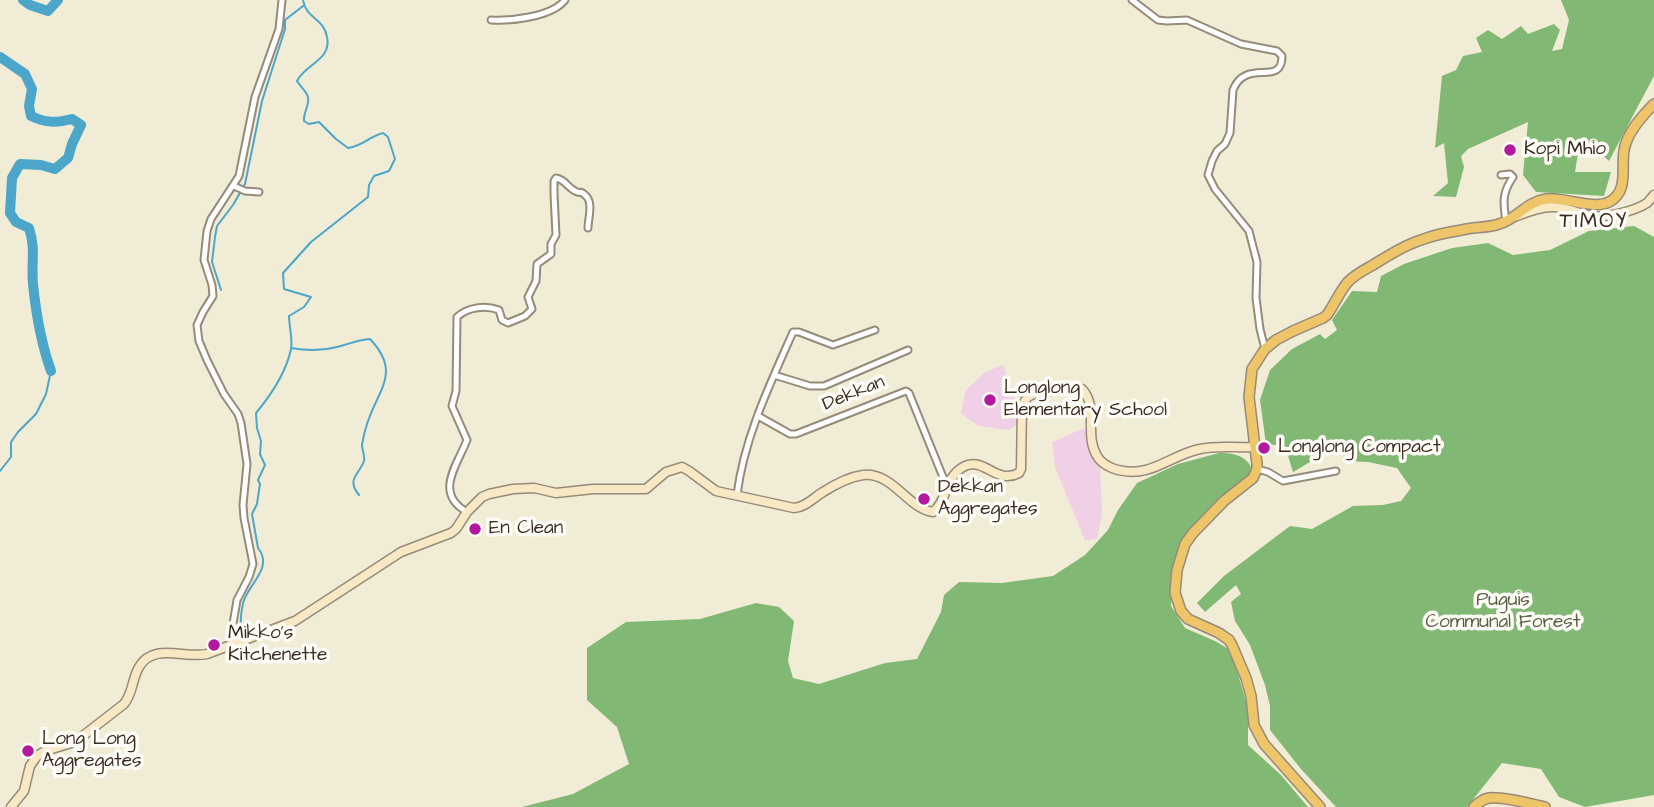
<!DOCTYPE html>
<html>
<head>
<meta charset="utf-8">
<style>
  body { margin:0 }
  canvas { display:block; background:#f1ecd5 }
</style>
</head>
<body>
<canvas width="1654" height="807"></canvas>
<script>
const context = document.querySelector('canvas').getContext('2d');
context.lineJoin = 'round';
function fillPath(path, color) {
  context.fillStyle = color;
  context.fill(path, 'evenodd');
}
function trace(path, color, width, dash) {
  context.strokeStyle = color;
  context.lineWidth = width;
  context.lineCap = dash ? 'butt' : 'round';
  context.setLineDash(dash || []);
  context.stroke(path);
}
function label(font, color, halo, rows, align = 'center') {
  context.font = font + ' "Architects Daughter",sans-serif';
  context.lineWidth = 7;
  context.setLineDash([]);
  context.textBaseline = 'middle';
  context.strokeStyle = halo;
  context.fillStyle = color;
  for (const [text, x, y, turn = 0] of rows) {
    context.save();
    context.translate(x, y);
    context.rotate((+turn || 0) * Math.PI / 180);
    context.textAlign = isNaN(turn) ? turn : align;
    if (halo) context.strokeText(text, 0, 0);
    context.fillText(text, 0, 0);
    context.restore();
  }
}
const built = new Path2D(`
  M 1003,365 L 1019,409 L 1019,423 L 1009,430 L 978,426 L 961,413 L 966,390 L 985,372 Z
  M 1084,428 L 1100,467 L 1102,514 L 1097,539 L 1085,540 L 1055,467 L 1052,442 Z`);
const forest = new Path2D(`
  M 1561,0 L 1654,0 L 1654,76 L 1609,161 L 1593,146 L 1578,153 L 1575,172 L 1611,172 L 1604,196 L 1536,192 L 1523,175 L 1528,122 L 1468,149 L 1461,156 L 1464,167 L 1456,197 L 1433,196 L 1448,183 L 1444,143 L 1435,148 L 1442,76 L 1456,70 L 1463,56 L 1482,52 L 1476,38 L 1488,30 L 1502,39 L 1521,26 L 1528,34 L 1554,24 L 1560,30 L 1552,51 L 1562,49 L 1569,20 Z
  M 1634,226 L 1654,237 L 1654,795 L 1585,807 L 1559,797 L 1541,769 L 1502,763 L 1467,807 L 1336,807 L 1301,769 L 1270,730 L 1270,706 L 1265,685 L 1250,645 L 1235,621 L 1231,602 L 1241,594 L 1236,585 L 1205,612 L 1197,603 L 1224,576 L 1290,526 L 1312,529 L 1353,506 L 1383,505 L 1401,501 L 1411,488 L 1397,468 L 1368,462 L 1344,461 L 1342,447 L 1325,447 L 1310,462 L 1293,472 L 1285,446 L 1266,444 L 1260,400 L 1270,370 L 1292,349 L 1320,334 L 1325,339 L 1337,330 L 1332,320 L 1352,291 L 1377,292 L 1381,276 L 1404,264 L 1452,248 L 1488,243 L 1513,255 L 1550,250 L 1589,231 Z
  M 1219,453 C 1232,453 1245,455 1251,467 L 1250,474 L 1220,498 L 1201,518 L 1180,546 L 1173,572 L 1171,606 L 1185,628 L 1215,641 L 1227,648 L 1235,664 L 1248,708 L 1248,745 L 1281,775 L 1308,807 L 522,807 L 573,794 L 629,764 L 617,727 L 587,700 L 587,648 L 626,622 L 700,619 L 756,603 L 779,607 L 794,621 L 788,661 L 793,678 L 819,684 L 885,663 L 917,659 L 941,612 L 944,595 L 959,582 L 1002,583 L 1053,576 L 1085,555 L 1108,530 L 1118,510 L 1137,483 L 1178,464 Z`);
const stream = new Path2D(`
  M 221,290 L 212,262 L 215,237 L 217,226 L 233,205 L 245,184 L 262,101 L 285,29 L 285,20 L 303,6
  M 291,348 C 307,351 322,351 337,347 C 349,344 357,340 370,339 C 402,373 378,389 367,424 C 365,430 363,438 362,445 C 362,450 365,455 364,461 C 359,475 346,479 359,495
  M 0,471 L 11,457 L 11,442 L 18,432 L 36,414 L 46,394 L 51,371
  M 242,636 C 240,626 241,612 243,603 C 248,584 274,568 258,548 L 252,514 L 257,504 L 260,484 L 258,480 L 265,465 L 260,454 L 261,441 L 257,428 L 256,413 C 271,395 286,373 291,349 C 293,339 289,326 289,316 L 304,307 L 311,297 L 284,289 L 283,273 L 311,242 L 368,197 L 369,185 L 374,176 L 389,171 L 395,159 L 388,137 L 383,133 C 368,137 365,145 348,148 L 336,139 L 319,122 L 309,124 L 304,121 C 303,112 310,105 308,97 C 307,92 300,86 297,81 C 305,64 332,60 327,37 C 324,18 306,19 303,0`);
const river = new Path2D(`
  M 23,0 L 30,5 L 48,11 L 58,0
  M 0,57 L 25,74 L 32,89 L 29,106 L 31,116 C 46,123 56,123 72,119 L 81,125 L 72,144 L 68,158 L 55,169 L 41,165 L 20,164 L 12,178 L 10,213 L 16,222 L 29,228 C 36,249 31,263 33,284 C 36,314 41,343 51,371`);
const street = new Path2D(`
  M 1132,0 L 1158,20 L 1167,21 L 1187,20 L 1241,44 L 1277,51 L 1282,56 C 1282,88 1246,57 1233,90 L 1230,133 L 1225,144 L 1217,151 L 1212,161 L 1208,175 L 1215,189 L 1249,231 L 1250,235 L 1257,262 L 1256,298 L 1260,329 L 1265,349
  M 491,20 C 511,21 552,17 565,0
  M 1501,175 L 1510,174 L 1513,177 C 1502,193 1503,202 1506,221
  M 234,186 L 245,191 L 259,192
  M 774,375 L 810,386 L 824,386 L 908,350
  M 758,416 L 790,434 L 796,434 L 906,391 L 909,393 L 947,487
  M 1257,469 L 1268,472 L 1283,481 L 1336,471
  M 737,495 C 744,438 770,384 793,332 L 799,332 L 833,345 L 875,330
  M 467,512 C 433,493 458,464 467,440 L 452,406 L 456,391 L 457,317 C 468,307 485,305 499,310 L 502,320 L 508,323 L 525,316 L 532,309 L 528,297 L 536,281 L 537,264 L 551,254 L 551,244 L 556,235 L 554,194 L 554,181 L 556,178 C 566,180 567,187 575,191 C 583,195 578,189 585,195 C 594,202 588,218 588,228
  M 233,644 L 231,636 L 237,600 L 249,577 L 253,564 L 244,518 L 243,505 L 247,464 L 241,423 L 238,414 L 224,394 L 207,360 L 199,341 L 197,325 L 203,312 L 213,296 L 212,285 L 204,260 L 207,231 L 211,219 L 239,176 L 255,97 L 279,29 L 282,0`);
const secondary = new Path2D(`
  M 1517,216 C 1529,211 1542,206 1555,207 C 1568,208 1580,214 1593,216 C 1606,218 1635,211 1647,203 C 1649,201 1652,197 1654,195
  M 11,807 L 24,791 L 30,766 L 37,756 L 45,751 L 75,742 L 124,704 C 133,693 132,679 139,667 C 154,642 184,659 207,654 L 295,621 L 401,552 L 451,533 L 456,529 L 467,512 L 482,497 L 489,494 L 513,489 L 534,488 L 556,493 L 593,489 L 646,489 L 666,472 L 682,467 L 689,471 L 716,491 L 794,508 C 806,507 813,498 823,492 C 834,485 849,477 863,475 C 893,472 907,508 933,512 C 948,501 944,476 965,466 C 985,457 996,485 1019,473 L 1021,469 L 1022,408 C 1023,405 1024,401 1027,398 C 1034,390 1071,389 1082,389 C 1099,407 1084,435 1097,456 C 1101,463 1110,468 1118,470 C 1152,478 1170,455 1200,449 C 1218,445 1236,448 1254,447`);
const primary = new Path2D(`
  M 1320,807 L 1264,744 L 1254,725 L 1251,696 L 1246,678 L 1232,645 L 1229,640 L 1219,633 L 1188,619 L 1181,611 L 1175,593 L 1177,570 L 1185,544 L 1193,533 L 1224,501 L 1253,478 L 1257,469 L 1257,464 L 1249,397 L 1252,369 L 1265,349 L 1276,340 L 1293,331 L 1323,318 L 1327,315 C 1334,305 1339,293 1347,283 C 1354,275 1364,270 1373,265 C 1388,256 1404,245 1421,240 C 1434,235 1449,232 1462,230 C 1474,227 1488,228 1499,224 C 1517,219 1526,202 1546,199 C 1564,197 1594,210 1609,202 C 1632,190 1618,161 1626,143 C 1631,128 1643,115 1654,104
  M 1474,807 C 1478,803 1483,799 1489,798 C 1502,796 1531,804 1545,807`);
const markers = [
  [1510,150,7,"#b5179e"],
  [990,400,7,"#b5179e"],
  [1264,448,7,"#b5179e"],
  [924,499,7,"#b5179e"],
  [475,529,7,"#b5179e"],
  [214,645,7,"#b5179e"],
  [28,751,7,"#b5179e"]
];
const poiNames = [
  ["Kopi Mhio",1524,150],
  ["Longlong",1004,389],
  ["Elementary School",1004,411],
  ["Longlong Compact",1278,448],
  ["Dekkan",938,488],
  ["Aggregates",938,510],
  ["En Clean",489,529],
  ["Mikko's",228,634],
  ["Kitchenette",228,656],
  ["Long Long",42,740],
  ["Aggregates",42,762]
];
const streetNames = [
  ["Dekkan",854,394,-22]
];
const parkNames = [
  ["Puguis",1503,601],
  ["Communal Forest",1503,623]
];
const neighbourhoodNames = [
  ["TIMOY",1594,223]
];
fillPath(built, '#efd0e6');
fillPath(forest, '#81b874');
trace(stream, '#4ca6ca', 2);
trace(river, '#4ca6ca', 10);
trace(street, '#968b7a', 9);
trace(secondary, '#968b7a', 11);
trace(primary, '#968b7a', 12);
trace(street, '#fff', 5);
trace(secondary, '#f8e8c3', 8);
trace(primary, '#eec569', 9);
for (const [x, y, r, color] of markers) {
  const dot = new Path2D();
  dot.arc(x, y, r, 0, 2 * Math.PI);
  context.fillStyle = color;
  context.fill(dot);
  trace(dot, '#fdfcf7', 2.5);
}
label('19px', '#3b2a1e', '#fdfcf7', poiNames, 'left');
label('19px', '#3b2a1e', '#fdfcf7', streetNames);
label('19px', '#5a5e3e', '#fdfcf7', parkNames);
context.letterSpacing = '2px';
label('21px', '#3b2a1e', '#fdfcf7', neighbourhoodNames);
context.letterSpacing = '0px';
</script>
</body>
</html>
